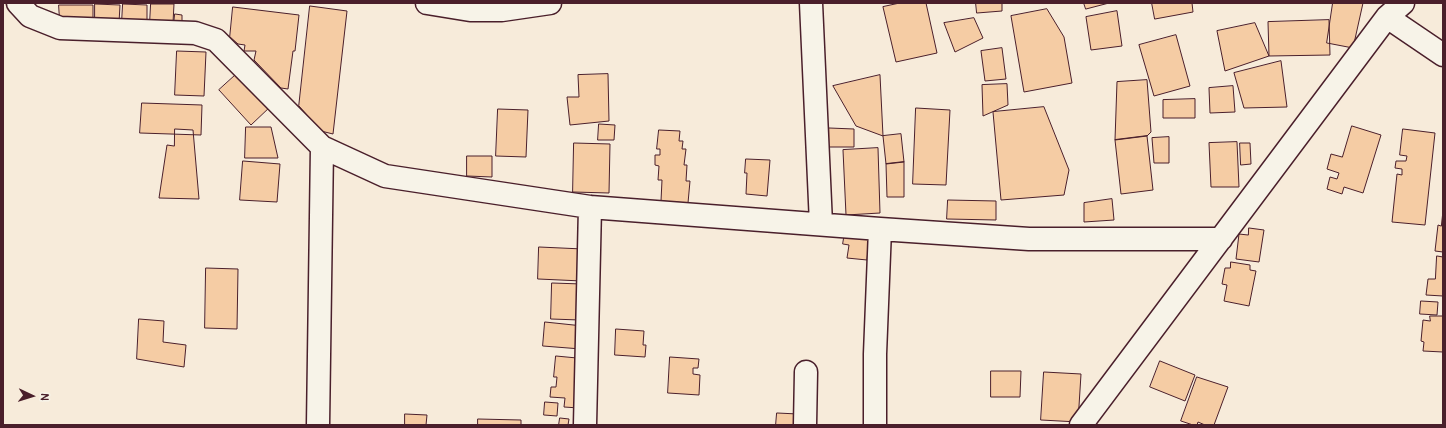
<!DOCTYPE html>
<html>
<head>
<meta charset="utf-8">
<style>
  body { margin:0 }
  #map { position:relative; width:1446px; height:428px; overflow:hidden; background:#f7ebda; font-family:Pangolin,sans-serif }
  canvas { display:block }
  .frame { position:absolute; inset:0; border:4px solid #4a1f2b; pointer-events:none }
  .north { position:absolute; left:12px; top:376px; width:40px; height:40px; -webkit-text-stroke:3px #f7f3e8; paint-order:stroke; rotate:94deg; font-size:11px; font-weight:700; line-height:16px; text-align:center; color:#4a1f2b }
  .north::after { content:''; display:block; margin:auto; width:14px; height:18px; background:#4a1f2b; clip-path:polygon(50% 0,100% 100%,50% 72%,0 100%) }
</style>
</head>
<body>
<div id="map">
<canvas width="1446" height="428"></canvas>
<div class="frame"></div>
<div class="north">N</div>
</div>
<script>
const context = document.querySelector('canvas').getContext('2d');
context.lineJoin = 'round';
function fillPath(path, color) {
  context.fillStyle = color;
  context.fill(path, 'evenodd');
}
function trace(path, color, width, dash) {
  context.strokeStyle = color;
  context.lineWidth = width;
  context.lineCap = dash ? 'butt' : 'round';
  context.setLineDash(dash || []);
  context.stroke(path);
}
const building = new Path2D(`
  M 900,3 L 926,3 L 937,53 L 896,62 L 883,7 Z
  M 976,3 L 1002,3 L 1002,11 L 977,13 Z
  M 1084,3 L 1109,3 L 1086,9 Z
  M 1152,3 L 1192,3 L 1193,12 L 1155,19 Z
  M 1333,3 L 1363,3 L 1353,48 L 1327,43 Z
  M 95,4 L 120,5 L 119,23 L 95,22 Z
  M 123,4 L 147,5 L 147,23 L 122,22 Z
  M 151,4 L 174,4 L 173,23 L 150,23 Z
  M 59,5 L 93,5 L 93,21 L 60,21 Z
  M 310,6 L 347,11 L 333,134 L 321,131 L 299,106 Z
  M 233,7 L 299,15 L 295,51 L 293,51 L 288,89 L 281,88 L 254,60 L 256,51 L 244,51 L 245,45 L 238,44 L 230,37 Z
  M 1047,9 L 1064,37 L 1072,83 L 1024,92 L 1011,16 Z
  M 1117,11 L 1122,46 L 1091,50 L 1086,17 Z
  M 175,14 L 182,15 L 182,24 L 174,24 Z
  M 974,18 L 983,38 L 955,52 L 944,23 Z
  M 1329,20 L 1330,55 L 1269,56 L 1268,22 Z
  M 1255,23 L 1269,56 L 1225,71 L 1217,31 Z
  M 1176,35 L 1190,86 L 1154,96 L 1139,45 Z
  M 1002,48 L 1006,79 L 985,81 L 981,51 Z
  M 177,51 L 206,52 L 204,96 L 175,95 Z
  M 1281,61 L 1287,107 L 1244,108 L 1234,73 Z
  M 240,71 L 271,106 L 251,125 L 219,90 Z
  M 608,74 L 609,121 L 570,125 L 567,97 L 579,97 L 578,75 Z
  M 880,75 L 883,136 L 856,126 L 833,86 Z
  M 1147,80 L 1151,132 L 1147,136 L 1115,140 L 1117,82 Z
  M 1007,84 L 1008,105 L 983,116 L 982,85 Z
  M 1233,86 L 1235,112 L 1210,113 L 1209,88 Z
  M 1195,99 L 1195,118 L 1163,118 L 1163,100 Z
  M 142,103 L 202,105 L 201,135 L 140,133 Z
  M 1044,107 L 1069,170 L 1064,195 L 1001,200 L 993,112 Z
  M 916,108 L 950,110 L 946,185 L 913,184 Z
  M 498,109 L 528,110 L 526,157 L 496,156 Z
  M 599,124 L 615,125 L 614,140 L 598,140 Z
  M 1352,126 L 1381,135 L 1363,193 L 1344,187 L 1342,194 L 1327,189 L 1330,177 L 1337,179 L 1339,173 L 1327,169 L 1331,154 L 1342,157 Z
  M 246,127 L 271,127 L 278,158 L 245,158 Z
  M 829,128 L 854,129 L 854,147 L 829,147 Z
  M 175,129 L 193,130 L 199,199 L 159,198 L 167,145 L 174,146 Z
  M 1403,129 L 1435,133 L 1425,225 L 1392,222 L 1397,174 L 1402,175 L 1402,169 L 1395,168 L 1396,161 L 1406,161 L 1407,156 L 1400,155 Z
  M 659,130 L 680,131 L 679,141 L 683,141 L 682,149 L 686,149 L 684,165 L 687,165 L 686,181 L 690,181 L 688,203 L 661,201 L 662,180 L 658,180 L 659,166 L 655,165 L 655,155 L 660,155 L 660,149 L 657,149 Z
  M 901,134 L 904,162 L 886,164 L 883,136 Z
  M 1147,136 L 1153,190 L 1121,194 L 1115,140 Z
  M 1169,137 L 1169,163 L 1154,163 L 1152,138 Z
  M 1237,142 L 1239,187 L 1211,187 L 1209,143 Z
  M 574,143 L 610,144 L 609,193 L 573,192 Z
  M 1240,143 L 1250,143 L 1251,164 L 1241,165 Z
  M 878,148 L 880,213 L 846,215 L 843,150 Z
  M 467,156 L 492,156 L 492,177 L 467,176 Z
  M 746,159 L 770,160 L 767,196 L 746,194 L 747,173 L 745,173 Z
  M 243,161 L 280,164 L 277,202 L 240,200 Z
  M 904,162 L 904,197 L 887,197 L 886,164 Z
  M 1112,199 L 1114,220 L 1084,222 L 1084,203 Z
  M 948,200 L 996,201 L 996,220 L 947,219 Z
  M 1443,211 L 1443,252 L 1435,251 L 1438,225 L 1441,226 Z
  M 1249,228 L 1264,230 L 1259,262 L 1236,259 L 1239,234 L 1248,235 Z
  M 845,232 L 869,239 L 867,260 L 847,258 L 849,245 L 843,244 Z
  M 539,247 L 583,249 L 582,281 L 538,279 Z
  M 1437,256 L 1443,257 L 1443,296 L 1426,295 L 1428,279 L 1435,279 Z
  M 1231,262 L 1250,265 L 1250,270 L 1256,271 L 1249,306 L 1224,301 L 1227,285 L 1222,284 L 1225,268 L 1230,268 Z
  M 206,268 L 238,269 L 237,329 L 205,328 Z
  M 552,283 L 582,284 L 580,320 L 551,319 Z
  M 1421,301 L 1438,302 L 1437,315 L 1420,314 Z
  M 1430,316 L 1443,316 L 1443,352 L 1423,351 L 1424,342 L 1421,341 L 1423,320 L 1430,321 Z
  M 139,319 L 164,321 L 163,342 L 186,345 L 184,367 L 137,359 Z
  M 545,322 L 583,326 L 581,349 L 543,346 Z
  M 616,329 L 644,331 L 643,345 L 646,345 L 645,357 L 615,355 Z
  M 556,356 L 577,358 L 579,408 L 564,407 L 565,398 L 550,397 L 551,387 L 556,387 L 557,377 L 554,377 Z
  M 670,357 L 699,359 L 698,368 L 693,368 L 693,374 L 700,375 L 699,395 L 668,393 Z
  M 1160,361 L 1195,375 L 1185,401 L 1150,387 Z
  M 991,371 L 1021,371 L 1020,397 L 991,397 Z
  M 1044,372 L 1081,374 L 1078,422 L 1041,420 Z
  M 1197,377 L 1228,387 L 1214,425 L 1205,425 L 1198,422 L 1197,425 L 1193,425 L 1181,421 Z
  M 545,402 L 558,403 L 557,416 L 544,415 Z
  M 777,413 L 798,414 L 797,425 L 776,425 Z
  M 405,414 L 427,415 L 426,425 L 405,425 Z
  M 560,418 L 569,419 L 568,425 L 559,425 Z
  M 478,419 L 521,420 L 521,425 L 478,425 Z`);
const minor = new Path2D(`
  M 18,3 L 30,16 L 60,28 L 195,33 L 216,40 L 322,147 L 385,176 L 590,207 L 880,229 L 1029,239 L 1221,239
  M 427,3 L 470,10 L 502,10 L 550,3
  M 811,3 L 821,224
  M 1387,17 L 1443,55
  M 318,425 L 322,147
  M 585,425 L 590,207
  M 805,425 L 806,372
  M 875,425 L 875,354 L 880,229
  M 1081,425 L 1387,17 L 1403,3`);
fillPath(building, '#f5cca4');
trace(building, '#4a1f2b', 1);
trace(minor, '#4a1f2b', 25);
trace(minor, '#f7f3e8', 22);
</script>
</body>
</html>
